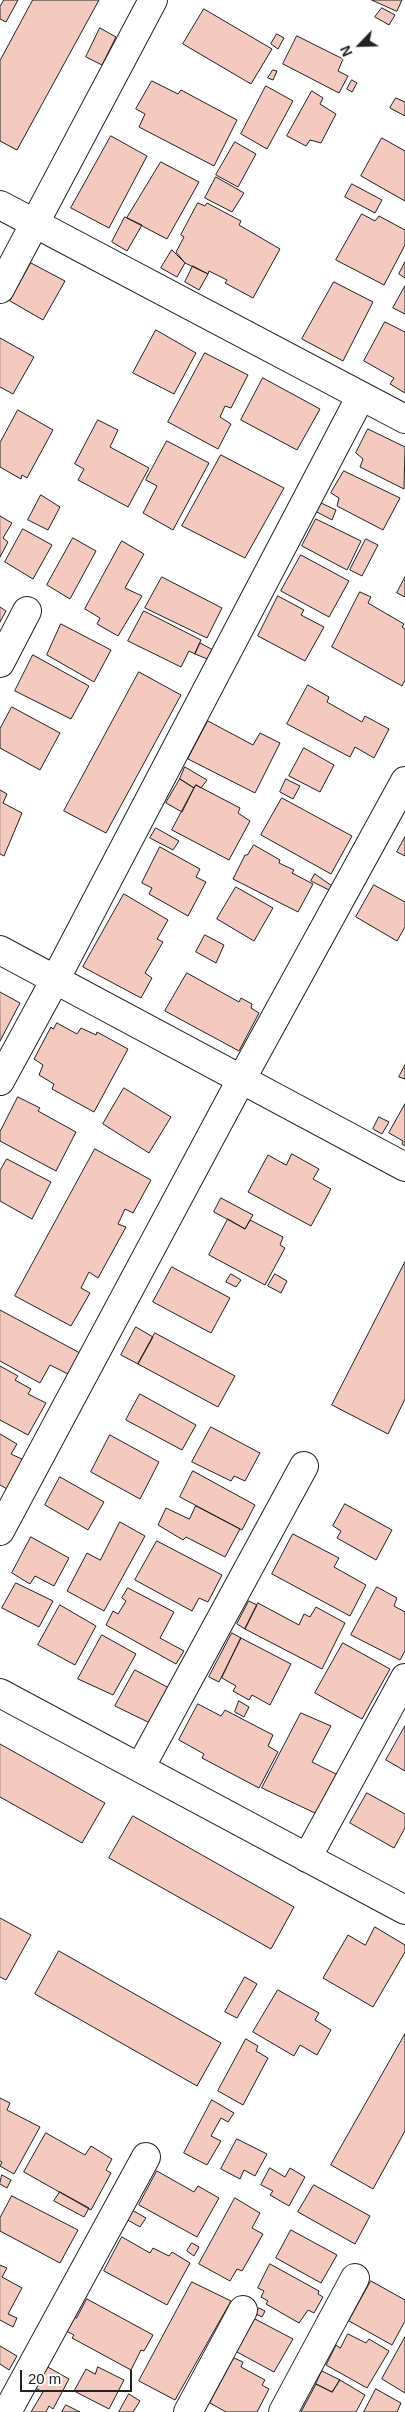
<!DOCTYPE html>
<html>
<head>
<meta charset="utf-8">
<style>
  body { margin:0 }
  #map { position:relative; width:405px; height:2412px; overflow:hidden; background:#fff; font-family:Arial,sans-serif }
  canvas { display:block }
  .north { position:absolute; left:335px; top:20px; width:50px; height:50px; -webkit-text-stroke:4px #fff; paint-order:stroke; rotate:246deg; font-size:14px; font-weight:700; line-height:20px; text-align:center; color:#222 }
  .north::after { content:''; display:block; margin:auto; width:18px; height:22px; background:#222; clip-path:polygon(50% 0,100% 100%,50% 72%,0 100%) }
  .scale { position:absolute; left:20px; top:2370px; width:112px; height:22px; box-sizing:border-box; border:2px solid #222; border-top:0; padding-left:6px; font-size:15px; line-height:18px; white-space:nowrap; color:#222; -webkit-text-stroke:4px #fff; paint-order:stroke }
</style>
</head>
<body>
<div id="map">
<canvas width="405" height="2412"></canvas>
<div class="north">N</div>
<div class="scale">20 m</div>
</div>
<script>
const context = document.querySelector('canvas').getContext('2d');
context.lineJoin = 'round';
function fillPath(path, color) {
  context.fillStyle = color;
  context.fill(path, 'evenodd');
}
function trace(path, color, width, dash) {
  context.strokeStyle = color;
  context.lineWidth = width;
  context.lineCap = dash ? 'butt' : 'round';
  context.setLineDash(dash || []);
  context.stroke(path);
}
const building = new Path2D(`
  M 4,0 L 18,0 L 6,22 L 0,19 L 0,7 Z
  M 33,0 L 99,0 L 17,150 L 0,141 L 0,61 Z
  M 372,0 L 402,0 L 397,11 Z
  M 382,8 L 395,15 L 389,25 L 375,17 Z
  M 204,9 L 272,49 L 251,84 L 183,44 Z
  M 100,28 L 116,37 L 102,65 L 86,57 Z
  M 277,34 L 284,38 L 278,49 L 271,44 Z
  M 297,36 L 343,59 L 338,71 L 348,76 L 339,93 L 283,64 Z
  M 273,70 L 277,71 L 273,80 L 268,78 Z
  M 352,80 L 357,83 L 352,92 L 347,89 Z
  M 152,81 L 178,94 L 181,90 L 237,120 L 214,166 L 139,127 L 145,114 L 136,109 Z
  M 266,86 L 293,101 L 267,149 L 241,134 Z
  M 312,91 L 323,98 L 320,104 L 336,114 L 321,143 L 310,140 L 306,146 L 287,136 Z
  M 396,98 L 405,102 L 405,116 L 390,108 Z
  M 111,136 L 147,156 L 109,228 L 71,208 Z
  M 382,138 L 405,151 L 405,201 L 361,176 Z
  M 235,142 L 256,154 L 238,187 L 216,175 Z
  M 161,162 L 199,182 L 167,239 L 127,218 Z
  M 216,177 L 244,193 L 232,212 L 205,198 Z
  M 352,184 L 382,200 L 375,213 L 345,197 Z
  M 198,203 L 205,206 L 207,203 L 241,221 L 239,225 L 280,249 L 253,298 L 225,283 L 227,280 L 209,271 L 208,274 L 185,263 L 176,252 L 184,237 L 181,235 Z
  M 362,214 L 375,221 L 379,216 L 405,230 L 405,245 L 384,285 L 336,260 Z
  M 125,217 L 142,225 L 127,251 L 112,242 Z
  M 172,250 L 185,263 L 177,277 L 161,268 Z
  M 405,262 L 405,278 L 399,274 Z
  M 31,263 L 65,281 L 43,320 L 10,301 Z
  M 193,266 L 208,274 L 199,290 L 185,282 Z
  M 334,282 L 373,302 L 343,361 L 302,339 Z
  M 405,286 L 405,314 L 393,308 Z
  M 385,322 L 405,332 L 405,393 L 390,384 L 394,378 L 364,361 Z
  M 156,330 L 196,353 L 174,394 L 133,373 Z
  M 0,338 L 34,357 L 13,394 L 0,387 Z
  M 205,353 L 248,375 L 231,408 L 225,406 L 220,417 L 231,424 L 218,449 L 168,422 Z
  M 263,378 L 320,409 L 297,450 L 241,420 Z
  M 18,410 L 53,430 L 27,478 L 22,475 L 21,479 L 0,467 L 0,443 Z
  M 98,420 L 118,430 L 110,447 L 149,468 L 128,507 L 78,480 L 84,469 L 75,464 Z
  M 368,429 L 405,447 L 404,489 L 360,467 L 363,459 L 356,453 Z
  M 167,441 L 209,463 L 173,530 L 143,513 L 157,486 L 146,480 Z
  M 221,455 L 284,488 L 245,558 L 182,526 Z
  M 344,471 L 400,498 L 383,530 L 337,506 L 339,498 L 331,493 Z
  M 41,495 L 60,507 L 48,530 L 28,520 Z
  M 319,502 L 336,510 L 332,520 L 315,511 Z
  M 0,516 L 12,523 L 3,538 L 8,542 L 0,557 Z
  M 316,519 L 361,541 L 347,570 L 302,546 Z
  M 23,529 L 52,545 L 33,579 L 5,562 Z
  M 73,538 L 96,551 L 70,599 L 47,585 Z
  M 366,539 L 378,545 L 362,576 L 350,570 Z
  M 122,541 L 144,554 L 125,588 L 142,596 L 118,636 L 97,624 L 100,618 L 85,609 Z
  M 301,555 L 349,581 L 329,617 L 281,591 Z
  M 162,577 L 222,608 L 207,638 L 145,608 Z
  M 405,577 L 405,597 L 397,593 Z
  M 360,592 L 371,597 L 368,603 L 404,624 L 402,627 L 405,629 L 405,680 L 402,686 L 332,647 Z
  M 278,596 L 304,610 L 301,615 L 324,627 L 305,661 L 258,636 Z
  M 0,607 L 6,611 L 0,622 Z
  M 144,611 L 201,640 L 195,654 L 189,651 L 181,667 L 128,641 Z
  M 61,624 L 111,650 L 94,682 L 47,655 Z
  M 200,643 L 215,651 L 210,660 L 195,654 Z
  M 33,655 L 89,686 L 71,719 L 15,691 Z
  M 139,672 L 181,695 L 106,833 L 64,811 Z
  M 308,685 L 329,697 L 327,702 L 362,722 L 365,716 L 389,729 L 374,758 L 355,747 L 350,757 L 287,724 Z
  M 12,707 L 60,733 L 40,770 L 0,748 L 0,729 Z
  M 208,721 L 253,745 L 260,733 L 280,743 L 255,793 L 188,759 Z
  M 304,748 L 334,765 L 320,792 L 289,776 Z
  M 185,767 L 207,780 L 201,788 L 196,785 L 194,788 L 180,779 Z
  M 180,779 L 194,788 L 182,812 L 166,803 Z
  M 286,779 L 300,786 L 293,799 L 280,792 Z
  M 196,785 L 240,808 L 238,813 L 250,821 L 229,860 L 172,830 Z
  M 0,790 L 7,794 L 3,803 L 22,813 L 4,856 L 0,854 Z
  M 282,798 L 352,836 L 331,874 L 261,835 Z
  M 156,828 L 179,841 L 173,850 L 150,838 Z
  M 405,837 L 405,856 L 397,852 Z
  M 254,845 L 280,860 L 279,863 L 294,870 L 292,873 L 313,884 L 298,912 L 233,879 L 245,855 L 247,855 Z
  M 160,847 L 200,869 L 196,877 L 206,882 L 188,916 L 149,894 L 152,888 L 142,883 Z
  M 315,874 L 332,886 L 329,890 L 311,881 Z
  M 374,885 L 405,902 L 405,927 L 397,941 L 356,917 Z
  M 236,887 L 273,908 L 254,941 L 217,919 Z
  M 124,894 L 168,920 L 157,939 L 163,942 L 145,973 L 152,978 L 141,998 L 83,967 Z
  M 205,935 L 224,945 L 216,963 L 196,952 Z
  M 187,973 L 239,1002 L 241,998 L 252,1004 L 251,1008 L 259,1013 L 239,1051 L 165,1011 Z
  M 0,992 L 20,1003 L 0,1041 Z
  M 57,1023 L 77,1034 L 81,1028 L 96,1035 L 97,1032 L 128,1049 L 94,1112 L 52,1089 L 54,1084 L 39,1075 L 43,1065 L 34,1059 L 51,1027 L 53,1029 Z
  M 405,1065 L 405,1079 L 399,1077 Z
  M 124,1088 L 171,1117 L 149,1153 L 103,1124 Z
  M 18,1097 L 40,1108 L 38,1111 L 76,1132 L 56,1171 L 0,1141 L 0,1132 Z
  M 405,1104 L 405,1146 L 402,1144 L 403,1141 L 389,1133 Z
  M 379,1117 L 389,1122 L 382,1134 L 373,1129 Z
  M 95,1149 L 151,1180 L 133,1213 L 125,1209 L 118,1224 L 126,1227 L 98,1278 L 89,1272 L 81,1288 L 90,1293 L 71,1326 L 15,1296 Z
  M 292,1154 L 319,1169 L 313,1179 L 331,1189 L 311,1226 L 248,1192 L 268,1155 L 286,1165 Z
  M 7,1159 L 51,1182 L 32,1219 L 0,1201 L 0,1171 Z
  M 221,1198 L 253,1215 L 245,1229 L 214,1212 Z
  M 228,1219 L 245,1229 L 250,1220 L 283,1237 L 280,1245 L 285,1248 L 265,1285 L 209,1255 Z
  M 405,1262 L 405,1399 L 388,1434 L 332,1405 Z
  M 172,1267 L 230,1298 L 211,1333 L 153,1302 Z
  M 231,1274 L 241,1280 L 236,1287 L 226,1282 Z
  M 275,1274 L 287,1281 L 281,1293 L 268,1286 Z
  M 0,1310 L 80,1353 L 68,1374 L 50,1365 L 40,1383 L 0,1361 Z
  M 136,1327 L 153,1337 L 138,1364 L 121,1355 Z
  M 155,1333 L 235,1376 L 218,1407 L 138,1364 Z
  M 0,1366 L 18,1376 L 15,1380 L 31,1389 L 28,1394 L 46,1403 L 28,1435 L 0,1420 Z
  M 140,1394 L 196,1425 L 182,1450 L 126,1420 Z
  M 211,1427 L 260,1453 L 245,1481 L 234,1476 L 231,1481 L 192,1462 Z
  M 0,1434 L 17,1444 L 11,1454 L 24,1460 L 7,1489 L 0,1485 Z
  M 110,1435 L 159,1462 L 140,1499 L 91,1472 Z
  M 193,1471 L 255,1505 L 242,1530 L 180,1497 Z
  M 60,1477 L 104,1502 L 88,1530 L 45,1505 Z
  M 345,1504 L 392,1530 L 376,1560 L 337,1538 L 341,1531 L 333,1526 Z
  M 196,1506 L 240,1529 L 225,1557 L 186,1537 L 183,1540 L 158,1525 L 166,1508 L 189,1519 Z
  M 120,1522 L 145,1536 L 104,1611 L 67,1591 L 87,1553 L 100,1560 Z
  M 293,1534 L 339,1558 L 334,1567 L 366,1585 L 350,1616 L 272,1574 Z
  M 31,1537 L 69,1558 L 54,1586 L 35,1576 L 30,1584 L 12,1573 Z
  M 157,1541 L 222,1575 L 208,1602 L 199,1598 L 192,1611 L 135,1580 Z
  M 16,1583 L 53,1601 L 39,1627 L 2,1608 Z
  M 377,1587 L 397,1598 L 394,1606 L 405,1612 L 405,1651 L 400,1660 L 351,1635 Z
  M 128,1588 L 174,1612 L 160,1638 L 184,1651 L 176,1664 L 106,1625 L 113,1611 L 118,1614 L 126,1601 L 122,1598 Z
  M 249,1601 L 257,1605 L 245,1629 L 237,1624 Z
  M 258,1603 L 299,1625 L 304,1614 L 310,1617 L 316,1607 L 345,1623 L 322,1669 L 245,1629 Z
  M 60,1605 L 96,1626 L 75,1665 L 38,1645 Z
  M 232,1633 L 241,1638 L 219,1682 L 209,1677 Z
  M 102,1635 L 136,1654 L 113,1695 L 78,1679 Z
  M 241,1638 L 291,1664 L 270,1705 L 252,1695 L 249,1700 L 233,1691 L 236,1686 L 222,1678 Z
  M 343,1643 L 390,1669 L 362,1719 L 315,1693 Z
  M 135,1670 L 171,1689 L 152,1724 L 115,1706 Z
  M 239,1701 L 249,1707 L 244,1717 L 235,1712 Z
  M 198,1704 L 221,1716 L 225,1710 L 273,1735 L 268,1746 L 278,1752 L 259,1788 L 202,1758 L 204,1754 L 179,1740 Z
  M 301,1713 L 331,1726 L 312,1762 L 338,1775 L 317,1814 L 262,1788 Z
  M 405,1726 L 405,1771 L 386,1760 Z
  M 0,1744 L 105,1803 L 82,1843 L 0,1797 Z
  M 367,1793 L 405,1814 L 405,1828 L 394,1848 L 350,1823 Z
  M 133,1816 L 294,1907 L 271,1949 L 109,1858 Z
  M 0,1918 L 31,1935 L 6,1980 L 0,1977 Z
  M 375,1927 L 405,1945 L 405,1952 L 373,2007 L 323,1978 L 348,1935 L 365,1945 Z
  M 59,1951 L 221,2043 L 197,2086 L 35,1994 Z
  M 245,1977 L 257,1984 L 237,2018 L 225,2012 Z
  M 278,1990 L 319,2013 L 315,2020 L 331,2030 L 317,2055 L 300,2045 L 294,2056 L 253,2032 Z
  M 405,2034 L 405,2131 L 373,2189 L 331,2165 Z
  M 246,2039 L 258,2046 L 256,2051 L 268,2058 L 243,2105 L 218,2091 Z
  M 0,2098 L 10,2103 L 7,2110 L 40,2127 L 14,2174 L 0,2166 L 2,2162 L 0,2161 Z
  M 212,2100 L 234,2113 L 228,2122 L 221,2118 L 211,2136 L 221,2141 L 207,2165 L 184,2153 Z
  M 46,2133 L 85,2155 L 91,2146 L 112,2159 L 106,2170 L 111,2173 L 91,2210 L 24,2172 Z
  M 237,2139 L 267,2154 L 255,2176 L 244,2170 L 240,2179 L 221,2169 Z
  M 270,2168 L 285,2177 L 290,2168 L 305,2177 L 289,2206 L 270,2195 L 273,2191 L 261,2185 Z
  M 157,2171 L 194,2192 L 198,2186 L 219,2198 L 197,2237 L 139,2205 Z
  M 2,2175 L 11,2180 L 7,2188 L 0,2184 Z
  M 314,2185 L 370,2216 L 355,2244 L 298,2212 Z
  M 60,2192 L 89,2208 L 84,2217 L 54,2201 Z
  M 12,2196 L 78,2230 L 60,2263 L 0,2231 L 0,2218 Z
  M 235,2198 L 260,2213 L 252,2228 L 263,2234 L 242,2271 L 237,2269 L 230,2281 L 199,2264 Z
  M 132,2210 L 146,2218 L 140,2227 L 126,2219 Z
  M 291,2230 L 337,2255 L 321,2283 L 276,2258 Z
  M 122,2237 L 150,2253 L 153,2248 L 169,2256 L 172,2252 L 190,2263 L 167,2305 L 104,2271 Z
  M 192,2243 L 199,2247 L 194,2256 L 187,2251 Z
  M 270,2264 L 319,2291 L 318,2294 L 323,2297 L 314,2313 L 308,2310 L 299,2323 L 266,2304 L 268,2301 L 261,2297 L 264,2291 L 258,2288 Z
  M 0,2265 L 7,2268 L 2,2277 L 22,2288 L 8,2314 L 17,2318 L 13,2327 L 0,2320 Z
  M 371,2281 L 405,2300 L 405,2321 L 392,2345 L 349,2321 Z
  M 192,2282 L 231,2301 L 175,2400 L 139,2381 Z
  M 87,2299 L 153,2335 L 144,2351 L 141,2350 L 131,2370 L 72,2338 L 74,2335 L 66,2331 L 74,2317 L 76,2318 Z
  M 259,2308 L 265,2311 L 262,2317 L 256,2314 Z
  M 255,2319 L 293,2339 L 274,2372 L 237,2352 Z
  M 348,2334 L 366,2343 L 369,2339 L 389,2351 L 367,2388 L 326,2365 L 336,2345 L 340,2348 Z
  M 405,2337 L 405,2393 L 382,2379 Z
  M 0,2346 L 17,2356 L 9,2370 L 0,2364 Z
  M 234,2358 L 243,2362 L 241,2367 L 265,2380 L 262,2385 L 269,2389 L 257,2412 L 226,2412 L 210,2403 Z
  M 46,2366 L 69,2379 L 53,2409 L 49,2406 L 46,2412 L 31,2412 L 43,2392 L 33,2387 Z
  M 98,2367 L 124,2380 L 109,2409 L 74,2391 L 86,2369 L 95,2374 Z
  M 322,2371 L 340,2380 L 332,2392 L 316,2384 Z
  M 340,2380 L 365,2395 L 356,2412 L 301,2412 L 316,2384 L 332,2392 Z
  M 376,2389 L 401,2403 L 397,2412 L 364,2412 Z
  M 129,2394 L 140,2401 L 133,2412 L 119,2412 Z
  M 66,2405 L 80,2412 L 62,2412 Z`);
const street = new Path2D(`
  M 0,205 L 405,419
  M 0,289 L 153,0
  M 0,663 L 27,611
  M 0,950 L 405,1167
  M 0,1081 L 55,980 L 361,396
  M 0,1531 L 241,1080 L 405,781
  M 0,1693 L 405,1910
  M 140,1768 L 304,1466
  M 307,1858 L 405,1678
  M 7,2412 L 146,2157
  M 188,2412 L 243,2310
  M 283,2412 L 355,2278`);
fillPath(building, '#f3c9c0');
trace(building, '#222', 1);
trace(street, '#222', 30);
trace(street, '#fff', 28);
</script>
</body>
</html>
